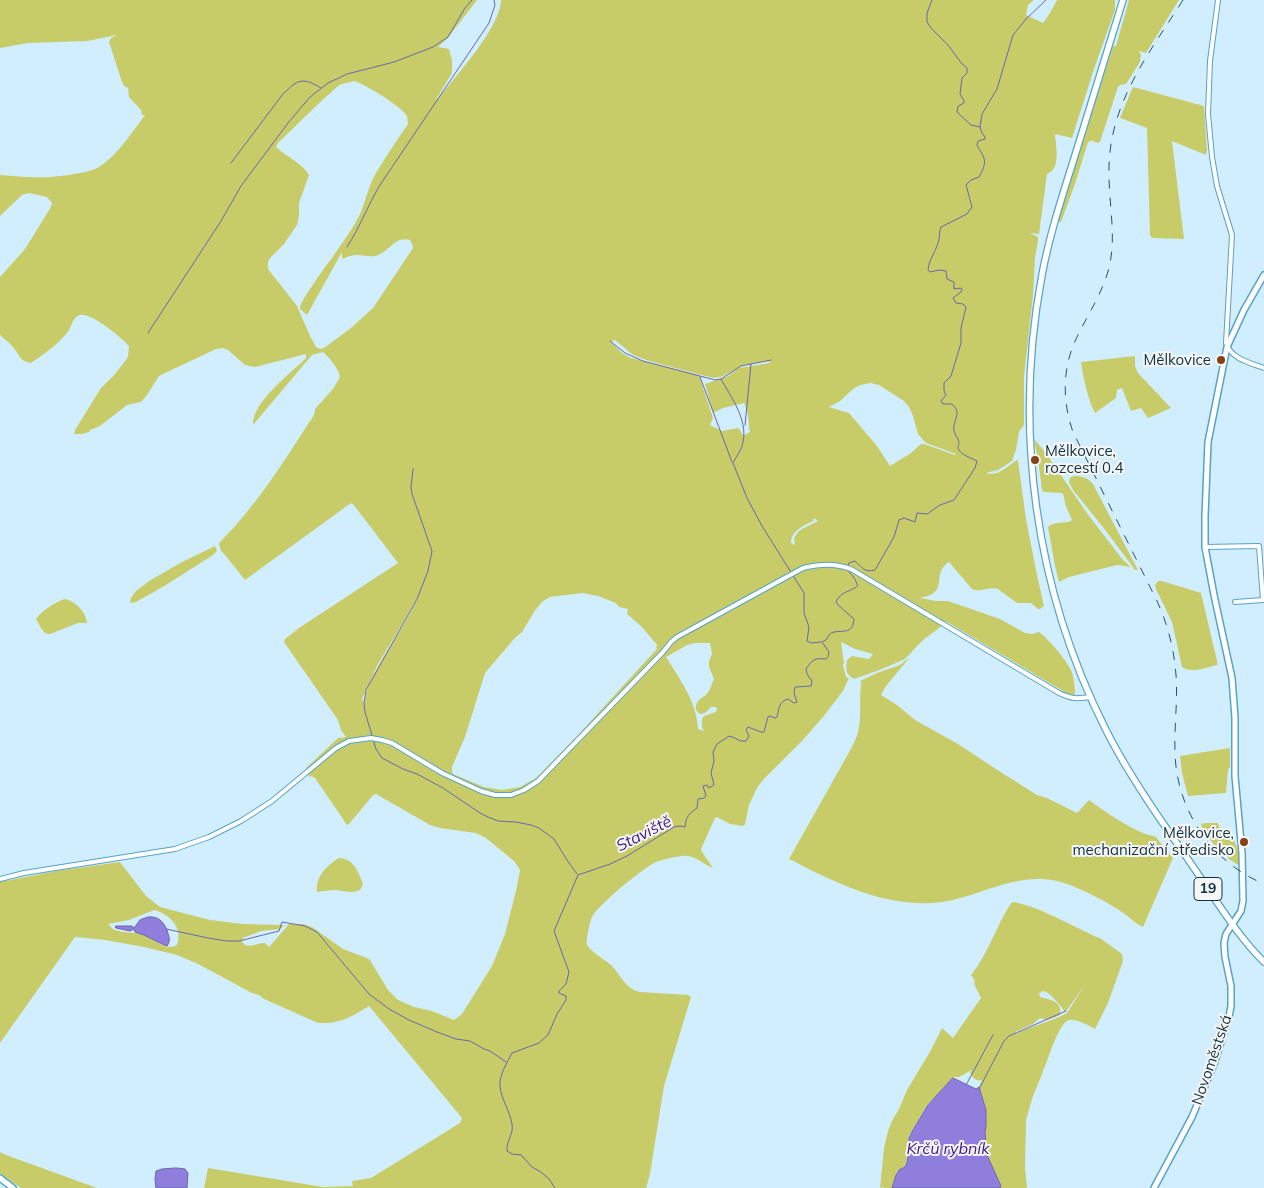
<!DOCTYPE html>
<html>
<head>
<meta charset="utf-8">
<style>
  body { margin:0 }
  canvas { display:block; background:#d1eefe }
</style>
</head>
<body>
<canvas width="1264" height="1188"></canvas>
<script>
const context = document.querySelector('canvas').getContext('2d');
context.lineJoin = 'round';
function fillPath(path, color) {
  context.fillStyle = color;
  context.fill(path, 'evenodd');
}
function trace(path, color, width, dash) {
  context.strokeStyle = color;
  context.lineWidth = width;
  context.lineCap = dash ? 'butt' : 'round';
  context.setLineDash(dash || []);
  context.stroke(path);
}
function label(font, color, halo, rows, align = 'center') {
  context.font = font + ' Mulish,sans-serif';
  context.lineWidth = 4;
  context.setLineDash([]);
  context.textBaseline = 'middle';
  context.strokeStyle = halo;
  context.fillStyle = color;
  for (const [text, x, y, turn = 0] of rows) {
    context.save();
    context.translate(x, y);
    context.rotate((+turn || 0) * Math.PI / 180);
    context.textAlign = isNaN(turn) ? turn : align;
    if (halo) context.strokeText(text, 0, 0);
    context.fillText(text, 0, 0);
    context.restore();
  }
}
const green = new Path2D(`
  M 0,0 L 477,0 L 447,39 L 438,47 L 449,49 L 452,60 L 452,73 L 434,103 C 452,81 501,27 501,0 L 1034,0 L 1028,5 L 1026,15 L 1043,23 L 1050,13 L 1057,0 L 1115,0 L 1115,10 L 1094,69 L 1072,138 L 1055,134 C 1056,147 1061,169 1047,174 L 1039,234 L 1030,233 L 1038,237 L 1038,240 L 1035,258 L 1033,295 L 1024,377 L 1024,425 L 1019,432 L 1016,450 L 1012,461 L 998,470 L 986,473 C 999,477 1007,466 1017,460 L 1018,461 L 1026,519 L 1037,575 L 1044,606 L 1040,609 L 1038,609 L 1031,603 L 1017,603 L 998,589 C 989,586 981,593 972,589 L 949,562 C 933,572 945,587 932,594 C 929,596 923,597 920,598 L 936,601 L 948,601 L 1000,619 L 1025,633 L 1032,634 L 1039,632 C 1048,638 1068,662 1072,672 C 1074,680 1075,688 1075,696 L 1068,694 L 947,622 L 923,640 L 905,659 L 882,669 L 854,679 C 845,674 846,669 847,660 L 852,656 L 869,659 L 873,654 L 855,649 L 841,642 L 844,663 L 843,665 L 846,677 L 849,678 L 843,691 L 823,717 L 802,741 L 763,780 L 757,788 L 749,805 L 745,824 L 743,826 L 730,824 L 717,817 L 715,818 L 701,849 L 702,852 L 713,868 C 702,864 695,854 682,856 C 674,857 664,859 656,862 C 643,868 598,905 592,917 C 590,921 586,939 587,944 C 589,951 606,960 612,966 C 621,976 626,989 640,992 L 688,995 L 690,996 L 691,997 L 664,1086 L 650,1174 L 646,1188 L 204,1188 L 208,1168 L 323,1187 L 353,1186 L 352,1181 L 371,1178 L 460,1123 L 462,1118 L 369,1006 L 354,1015 L 343,1020 L 330,1023 L 318,1023 L 264,999 L 259,995 L 252,993 L 198,964 L 177,955 L 144,947 L 105,940 L 75,937 L 0,1043 L 0,882 L 56,871 L 120,862 L 146,896 L 160,907 L 210,920 L 243,924 L 284,925 L 281,929 L 261,931 L 243,938 L 242,941 C 247,951 256,942 265,943 L 269,947 L 289,924 L 303,924 L 312,927 L 343,949 L 367,958 L 370,960 L 388,990 L 398,1000 L 414,1007 L 432,1011 L 454,1020 L 462,1014 L 492,966 L 505,934 L 516,891 L 520,870 L 514,861 L 486,838 L 476,833 L 440,828 L 430,825 L 376,794 L 374,795 L 374,794 L 349,824 L 347,825 L 315,778 L 311,776 L 309,777 L 306,768 L 338,738 L 346,737 L 341,730 L 338,720 L 284,642 L 285,639 L 299,628 L 398,563 L 353,504 L 351,503 L 245,580 L 225,555 L 221,551 L 219,544 L 220,542 C 256,506 283,463 310,421 C 313,418 315,413 315,409 L 333,389 L 340,377 C 338,368 330,358 323,352 L 312,355 L 253,425 C 252,402 290,374 306,358 L 306,354 L 255,367 L 245,365 L 228,350 L 223,348 L 216,349 L 163,374 L 159,376 L 147,395 L 141,402 L 127,405 L 100,426 L 90,430 L 89,432 L 82,434 L 74,434 L 75,430 L 101,388 L 116,373 L 128,357 L 129,346 C 122,338 91,312 80,315 C 72,317 72,327 67,333 C 57,345 44,354 31,363 C 19,361 20,355 13,347 C 9,342 4,339 0,335 L 0,277 L 25,249 L 51,207 L 52,203 L 47,197 L 29,193 L 22,195 L 0,216 L 0,175 C 26,177 43,179 69,175 C 79,173 90,172 99,167 C 117,156 132,132 145,115 L 142,115 L 141,110 L 129,97 L 128,88 L 124,86 L 122,82 L 109,42 L 111,38 L 117,35 L 87,41 L 28,43 L 0,48 ZM 354,81 C 365,84 402,107 407,116 C 407,118 408,122 408,124 C 397,140 386,156 376,173 C 369,185 366,199 361,212 C 353,229 342,243 332,258 C 327,264 300,302 300,307 C 300,310 305,313 307,315 L 342,252 L 342,259 C 347,257 352,255 358,255 C 364,255 372,258 378,255 C 391,250 395,236 410,240 L 412,244 L 413,248 L 373,308 L 351,328 L 324,348 L 320,349 L 316,347 L 310,336 L 297,306 L 268,269 L 268,262 L 270,258 L 284,244 L 297,225 L 299,216 L 299,203 L 309,175 C 302,163 287,157 276,147 L 278,143 L 315,107 L 338,86 L 342,84 ZM 615,340 L 633,355 L 649,361 L 713,378 L 721,377 L 744,365 L 770,361 L 769,363 L 739,368 L 728,376 L 705,384 L 713,413 L 723,408 L 744,403 C 749,412 748,422 750,432 L 745,435 L 742,434 L 740,430 L 738,428 L 722,431 L 710,425 L 713,418 L 699,375 L 631,358 L 622,353 L 611,342 ZM 871,383 L 879,385 L 904,401 L 909,407 L 913,416 L 918,434 L 926,443 L 956,454 L 955,455 L 924,444 L 921,444 L 911,453 L 890,466 L 877,446 L 849,413 L 829,407 C 832,405 837,403 840,401 C 852,391 853,385 871,383 ZM 814,518 L 818,521 L 802,529 L 798,532 L 794,538 L 795,545 L 791,543 C 791,531 803,526 813,521 ZM 583,593 L 598,596 L 616,603 L 619,607 L 628,609 L 627,614 L 641,626 L 658,646 L 656,646 L 657,649 L 655,651 L 578,735 L 536,778 L 520,787 L 502,790 L 484,787 L 453,774 L 452,771 L 452,767 L 465,737 L 485,673 L 514,639 L 522,632 L 536,609 L 543,601 L 550,597 ZM 419,594 L 419,595 C 414,605 410,614 404,624 C 394,641 362,687 365,704 L 362,699 L 378,664 L 404,621 ZM 695,643 L 710,643 L 712,654 L 709,661 L 709,667 L 714,679 C 712,683 711,687 709,691 C 704,699 695,698 696,710 L 700,714 L 705,713 L 711,707 L 715,707 L 717,708 L 716,712 L 704,716 L 702,719 L 702,727 L 704,731 L 698,729 C 697,702 679,678 666,657 L 687,645 ZM 154,910 C 170,914 183,928 177,945 C 166,952 155,939 145,935 C 135,931 122,934 113,929 C 112,928 109,925 108,924 L 129,920 Z
  M 1129,0 L 1179,0 L 1146,53 L 1139,51 L 1141,55 L 1140,62 L 1126,84 L 1120,85 L 1118,87 L 1100,142 L 1097,143 L 1091,140 L 1091,141 L 1088,142 L 1075,184 L 1061,222 L 1058,222 L 1113,46 L 1116,46 Z
  M 1133,87 L 1204,106 L 1207,150 L 1206,155 L 1172,141 L 1184,239 L 1152,238 L 1150,235 L 1147,128 L 1120,118 Z
  M 1135,356 L 1135,366 L 1138,373 L 1171,408 L 1148,418 L 1141,408 L 1131,411 L 1122,388 L 1117,390 L 1116,398 L 1095,413 C 1088,400 1083,377 1081,362 Z
  M 1035,440 L 1045,452 L 1089,516 L 1123,560 L 1131,567 L 1117,565 L 1069,577 L 1059,582 L 1055,566 L 1048,527 C 1055,520 1065,525 1072,520 L 1065,504 L 1064,496 L 1062,493 L 1044,492 L 1042,490 L 1038,459 L 1035,445 Z
  M 1073,476 C 1081,476 1088,477 1093,484 L 1138,570 L 1135,570 L 1133,567 L 1106,531 L 1073,490 L 1069,482 L 1070,478 Z
  M 215,546 L 217,551 L 213,555 L 166,585 L 136,602 L 130,603 L 131,598 L 136,591 L 149,581 L 182,562 Z
  M 1158,581 L 1162,581 L 1201,593 L 1218,665 C 1207,667 1192,674 1182,667 L 1172,622 L 1156,589 L 1155,585 Z
  M 66,599 C 76,602 86,612 87,623 L 78,623 L 50,634 L 45,633 L 41,628 L 36,619 C 40,612 58,600 66,599 Z
  M 910,657 L 886,686 L 881,695 L 897,705 L 915,720 L 958,744 L 999,771 L 1037,795 L 1047,798 L 1077,813 L 1089,800 C 1102,810 1140,836 1155,836 L 1173,858 L 1143,927 C 1136,924 1131,919 1125,914 C 1108,902 1077,886 1057,881 C 1011,871 975,901 931,903 C 891,905 855,891 819,874 C 809,870 799,863 789,859 L 852,747 C 854,742 857,737 858,732 C 862,716 859,700 861,684 L 862,684 L 860,681 L 877,673 L 900,665 Z
  M 1230,748 L 1230,767 L 1228,770 L 1226,793 L 1188,796 L 1182,773 L 1180,756 Z
  M 1206,823 L 1218,823 L 1221,833 L 1231,833 L 1240,855 L 1240,864 L 1239,865 C 1229,862 1203,835 1201,824 Z
  M 339,858 C 353,858 359,872 363,884 L 360,890 C 351,894 344,891 335,890 C 329,890 323,891 317,892 C 315,877 327,865 339,858 Z
  M 1012,902 C 1032,904 1063,921 1082,930 C 1088,932 1094,937 1100,938 L 1122,954 L 1123,961 L 1108,1003 L 1095,1029 C 1088,1025 1078,1019 1069,1020 C 1059,1022 1048,1060 1044,1069 L 1043,1069 L 1043,1072 L 1033,1096 L 1026,1120 L 1025,1168 L 1027,1188 L 1000,1188 L 1001,1186 L 987,1155 L 985,1133 L 986,1126 L 986,1110 L 979,1087 L 982,1080 C 976,1082 973,1078 970,1073 L 972,1070 L 959,1077 L 954,1077 L 927,1105 L 909,1136 L 908,1142 L 907,1159 L 904,1167 L 897,1171 L 892,1188 L 884,1188 L 883,1187 L 880,1188 L 884,1148 L 888,1131 L 893,1119 L 899,1109 L 907,1090 L 931,1050 L 942,1028 L 953,1038 L 981,998 L 974,984 L 975,981 L 971,975 C 989,953 996,925 1012,902 ZM 1086,983 L 1067,1013 L 1057,1018 L 1021,1031 L 1017,1034 L 1015,1032 L 1033,1024 L 1040,1018 L 1047,1020 L 1060,1015 C 1063,1001 1050,1000 1040,997 L 1039,993 C 1040,993 1041,992 1043,991 C 1049,991 1062,1007 1065,1012 L 1067,1010 Z
  M 0,1152 L 6,1155 L 97,1188 L 21,1188 L 0,1173 Z`);
const water = new Path2D(`
  M 148,917 C 158,916 163,921 167,930 C 169,937 171,940 167,946 C 156,942 147,935 135,932 L 134,929 L 130,931 L 116,928 L 115,927 L 116,926 L 132,926 L 134,928 L 140,920 Z
  M 953,1078 L 976,1089 L 979,1087 L 986,1110 L 986,1126 L 985,1133 L 987,1155 L 1001,1186 L 1000,1188 L 892,1188 L 896,1175 L 899,1170 L 905,1167 L 907,1162 L 909,1152 L 909,1138 L 913,1130 L 928,1105 Z
  M 177,1168 L 185,1169 L 188,1173 L 187,1188 L 156,1188 L 155,1179 L 156,1171 L 162,1169 Z`);
const stream = new Path2D(`
  M 980,127 L 982,114 L 997,89 L 1013,35 L 1026,19 L 1046,0
  M 231,163 L 283,94 C 298,79 303,77 321,88
  M 347,247 C 360,227 368,205 380,185 L 489,23 L 495,5 L 494,0
  M 148,333 L 221,221 L 241,186 L 288,123 L 310,97 L 328,83 L 347,74 L 394,62 L 433,47 L 448,37 L 465,8 L 472,0
  M 610,341 L 625,353 L 643,361 L 715,380 L 721,379 C 731,397 748,420 743,442 C 742,449 736,457 733,463 L 747,498 L 762,526 L 804,593 L 804,613 L 809,627 L 807,641 L 811,643 L 821,642
  M 700,377 L 732,462
  M 721,379 L 741,366 L 771,360
  M 745,425 L 751,364
  M 413,469 L 411,487 L 412,494 L 432,551 L 428,571 L 417,599 L 366,690 L 364,703 L 365,712 L 376,749 L 382,758 L 403,769 L 417,774 L 443,788 L 480,813 L 488,817 L 498,821 L 516,822 L 531,825 L 539,828 L 554,839 L 567,860 L 577,874
  M 166,929 L 208,938 L 227,941 L 239,941 L 279,931 L 282,922 L 305,926 L 317,932 L 369,994 L 389,1009 L 409,1020 L 437,1032 L 456,1039 L 470,1041 L 484,1049 L 490,1051 L 506,1062
  M 966,1085 L 993,1035
  M 979,1089 L 1004,1041 L 1009,1036 L 1066,1011
  M 555,1188 L 549,1179 L 541,1172 L 532,1167 L 523,1157 L 521,1155 L 512,1154 L 507,1151 C 506,1141 514,1134 512,1124 C 510,1111 501,1099 500,1086 C 499,1075 507,1063 512,1053 L 539,1043 L 548,1035 L 557,1014 L 566,1000 L 566,996 L 559,993 L 559,991 L 566,984 L 569,972 L 554,931 L 578,875 L 610,864 L 627,856 L 674,827 L 680,826 L 685,827 C 686,816 689,814 697,808 L 698,799 L 704,798 L 706,796 L 703,786 L 707,785 L 709,788 L 714,785 L 711,773 L 714,761 L 713,752 L 717,744 L 729,736 L 735,738 L 740,741 L 746,741 L 749,736 L 746,730 L 748,727 L 761,732 L 764,732 L 768,717 L 770,716 L 775,718 L 777,717 C 779,709 779,701 788,699 L 794,703 L 797,702 L 794,693 L 795,687 L 811,686 L 812,681 L 807,674 L 806,669 C 813,659 814,658 826,659 L 828,657 L 829,652 L 822,642 L 827,639 C 831,626 846,636 852,627 C 853,626 854,620 854,619 L 838,605 L 836,602 C 841,590 851,593 858,585 C 856,583 856,580 854,578 C 850,572 845,571 849,563 L 855,561 C 862,567 864,573 875,570 L 894,537 L 899,520 L 904,518 L 915,522 L 917,513 L 927,514 L 940,505 L 954,500 L 975,468 L 977,461 C 971,458 962,455 959,450 C 957,446 959,446 959,442 C 958,438 955,435 954,431 C 952,420 963,414 952,404 L 943,404 L 941,401 L 946,395 L 944,391 L 944,383 L 951,376 L 961,343 L 961,328 L 966,307 L 963,304 L 956,303 L 953,298 L 961,292 L 962,289 L 961,288 L 954,289 L 954,282 L 947,279 L 946,271 L 939,270 L 930,272 L 928,270 C 929,259 937,250 939,239 C 940,234 939,232 941,227 L 967,214 L 972,207 L 966,185 L 971,180 L 979,177 C 988,161 985,159 977,145 L 978,141 L 985,139 L 985,137 L 982,133 L 980,127 L 971,125 L 957,112 L 958,106 L 964,103 L 964,101 L 960,94 L 962,78 L 967,73 L 967,68 L 962,64 L 948,45 L 931,28 L 927,22 L 927,13 L 932,0`);
const street = new Path2D(`
  M 1218,0 L 1210,61 L 1208,114 L 1212,157 L 1217,186 L 1232,235 L 1226,343 C 1231,359 1250,363 1264,368
  M 1205,547 L 1259,546 L 1263,600 L 1235,602
  M 0,879 L 24,873 L 175,849 L 209,837 L 241,821 L 272,801 L 336,748 L 349,741 L 371,738 L 382,740 L 392,743 L 442,773 L 481,791 L 495,795 L 511,795 L 524,790 L 538,781 L 663,652 L 671,642 L 677,637 L 803,568 C 821,564 833,563 851,569 L 1059,693 C 1072,699 1076,699 1090,697`);
const secondary = new Path2D(`
  M 0,1178 L 13,1188
  M 1154,1188 L 1192,1117 L 1214,1064 L 1229,1017 L 1231,1006 L 1231,986 L 1225,957 L 1224,943 L 1226,934 L 1241,911 L 1243,901 L 1242,853 L 1235,776 L 1235,718 L 1232,678 L 1214,595 L 1205,547 L 1205,516 L 1208,442 L 1227,347 L 1244,310 L 1264,275`);
const primary = new Path2D(`
  M 1123,0 C 1108,50 1092,99 1077,149 C 1064,191 1050,232 1042,275 C 1013,429 1035,590 1106,730 C 1124,766 1146,799 1169,832 C 1183,852 1197,872 1210,892 C 1227,917 1243,941 1264,962`);
const rail = new Path2D(`
  M 1183,0 C 1150,52 1110,102 1109,167 C 1108,201 1117,235 1109,268 C 1102,294 1088,314 1077,337 C 1062,367 1062,401 1073,432 L 1157,601 C 1168,625 1174,649 1176,675 C 1178,701 1174,726 1175,752 C 1176,809 1211,862 1264,884`);
const markers = [
  [1221,360,5,"#854213"],
  [1035,460,5,"#854213"],
  [1244,842,5,"#854213"]
];
const shields = [
  [1208,889,28]
];
const shieldNames = [
  ["19",1208,889]
];
const poiNames = [
  ["Mělkovice",1211,360],
  ["Mělkovice,",1045,451,"left"],
  ["rozcestí 0.4",1045,468,"left"],
  ["Mělkovice,",1234,833],
  ["mechanizační středisko",1234,850]
];
const streetNames = [
  ["Novoměstská",1212,1060,-71]
];
const waterNames = [
  ["Staviště",644,834,-27],
  ["Krčů rybník",948,1149]
];
fillPath(green, '#c8cc68');
fillPath(water, '#907edd');
trace(water, '#6967ae', 1);
trace(stream, '#6967ae', 1);
trace(street, '#56a3c8', 6);
trace(secondary, '#56a3c8', 8);
trace(primary, '#56a3c8', 8);
trace(street, '#fff', 4);
trace(secondary, '#fff', 5);
trace(primary, '#fff', 5.5);
trace(rail, '#2e4f5e', 1, [9, 9]);
for (const [x, y, r, color] of markers) {
  const dot = new Path2D();
  dot.arc(x, y, r, 0, 2 * Math.PI);
  context.fillStyle = color;
  context.fill(dot);
  trace(dot, '#f6f6f6', 2);
}
for (const [x, y, w] of shields) {
  const box = new Path2D();
  box.roundRect(x - w / 2, y - 11.5, w, 23, 4);
  context.fillStyle = '#f6f6f6';
  context.fill(box);
  trace(box, '#0f3140', 1);
}
label('bold 14px', '#0f3140', null, shieldNames);
label('15px', '#0f3140', '#f6f6f6', poiNames, 'right');
label('15px', '#0f3140', '#f6f6f6', streetNames);
label('italic 16px', '#401989', '#f6f6f6', waterNames);
</script>
</body>
</html>
